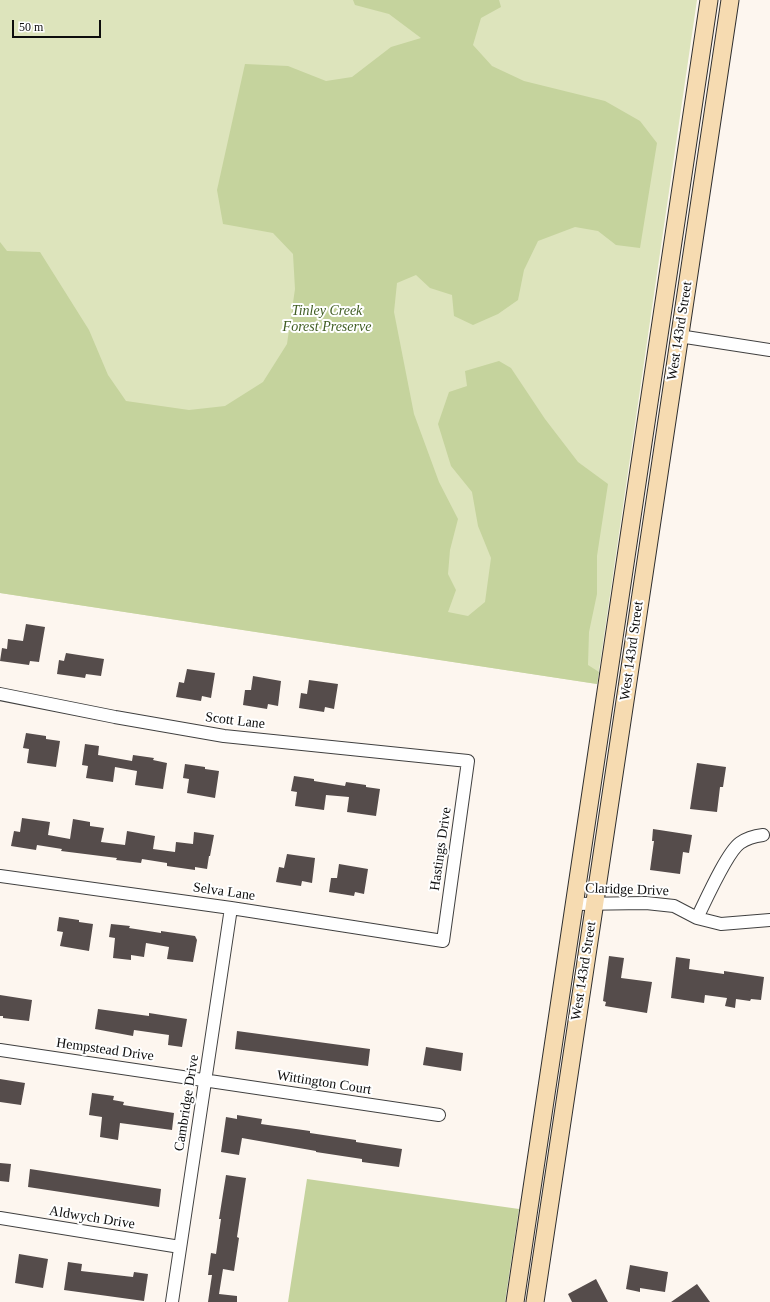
<!DOCTYPE html>
<html>
<head>
<meta charset="utf-8">
<style>
  body { margin:0 }
  #map { position:relative; width:770px; height:1302px; overflow:hidden; background:#fdf6ef; font-family:Georgia,serif }
  canvas { display:block }
  .scale { position:absolute; left:12px; top:20px; width:89px; height:18px; box-sizing:border-box; border:2px solid #0d0d0d; border-top:0; padding-left:5px; font-size:12px; line-height:14px; white-space:nowrap; color:#0d0d0d; -webkit-text-stroke:3px #fff; paint-order:stroke }
</style>
</head>
<body>
<div id="map">
<canvas width="770" height="1302"></canvas>
<div class="scale">50 m</div>
</div>
<script>
const context = document.querySelector('canvas').getContext('2d');
context.lineJoin = 'round';
function fillPath(path, color) {
  context.fillStyle = color;
  context.fill(path, 'evenodd');
}
function trace(path, color, width, dash) {
  context.strokeStyle = color;
  context.lineWidth = width;
  context.lineCap = dash ? 'butt' : 'round';
  context.setLineDash(dash || []);
  context.stroke(path);
}
function label(font, color, halo, rows, align = 'center') {
  context.font = font + ' Georgia,serif';
  context.lineWidth = 4;
  context.setLineDash([]);
  context.textBaseline = 'middle';
  context.strokeStyle = halo;
  context.fillStyle = color;
  for (const [text, x, y, turn = 0] of rows) {
    context.save();
    context.translate(x, y);
    context.rotate((+turn || 0) * Math.PI / 180);
    context.textAlign = isNaN(turn) ? turn : align;
    if (halo) context.strokeText(text, 0, 0);
    context.fillText(text, 0, 0);
    context.restore();
  }
}
const green = new Path2D(`
  M 0,0 L 697,0 L 597,684 L 0,593 Z`);
const forest = new Path2D(`
  M 353,0 L 499,0 L 501,7 L 481,18 L 473,45 L 492,66 L 524,81 L 605,101 L 640,121 L 657,143 L 640,248 L 616,245 L 598,231 L 575,227 L 538,241 L 524,270 L 518,300 L 498,314 L 473,325 L 454,316 L 452,295 L 430,288 L 416,275 L 397,283 L 394,312 L 414,414 L 439,482 L 458,519 L 450,550 L 448,574 L 456,590 L 448,612 L 468,616 L 485,602 L 491,558 L 478,526 L 472,492 L 451,466 L 438,424 L 449,392 L 467,386 L 465,371 L 499,361 L 511,368 L 545,419 L 578,462 L 608,484 L 597,556 L 597,594 L 589,632 L 588,665 L 599,672 L 597,684 L 0,593 L 0,242 L 7,251 L 40,252 L 89,330 L 108,375 L 126,401 L 189,410 L 225,406 L 263,382 L 287,344 L 295,289 L 293,254 L 273,233 L 223,224 L 217,190 L 245,64 L 288,66 L 326,81 L 352,77 L 391,47 L 421,38 L 389,14 L 355,5 Z
  M 307,1179 L 519,1209 L 505,1302 L 288,1302 Z`);
const building = new Path2D(`
  M 26,624 L 45,627 L 39,662 L 30,661 L 29,665 L 0,661 L 2,648 L 7,649 L 8,639 L 23,641 Z
  M 66,653 L 104,659 L 101,676 L 86,674 L 85,678 L 57,674 L 59,660 L 64,661 Z
  M 187,669 L 215,673 L 211,698 L 202,696 L 201,701 L 176,697 L 179,682 L 184,683 Z
  M 253,676 L 281,681 L 278,706 L 268,704 L 267,709 L 243,705 L 245,690 L 251,690 Z
  M 309,680 L 338,684 L 334,709 L 325,707 L 324,712 L 299,708 L 301,693 L 307,694 Z
  M 26,733 L 46,736 L 46,739 L 60,741 L 56,767 L 27,763 L 29,749 L 23,748 Z
  M 85,744 L 99,746 L 98,755 L 132,761 L 133,755 L 154,758 L 153,760 L 167,763 L 163,789 L 135,785 L 137,771 L 115,767 L 113,782 L 86,778 L 88,766 L 82,765 Z
  M 697,763 L 726,767 L 723,787 L 720,787 L 717,812 L 690,809 Z
  M 185,764 L 205,767 L 205,769 L 219,771 L 215,798 L 187,793 L 189,779 L 183,778 Z
  M 294,776 L 314,779 L 314,781 L 345,786 L 346,782 L 366,785 L 366,787 L 380,789 L 376,816 L 347,812 L 349,797 L 326,795 L 324,810 L 295,806 L 297,792 L 291,791 Z
  M 22,818 L 50,822 L 48,835 L 70,839 L 73,819 L 90,822 L 90,826 L 104,828 L 101,842 L 125,845 L 127,831 L 155,836 L 153,849 L 175,852 L 176,842 L 193,844 L 194,832 L 214,835 L 210,856 L 209,856 L 207,869 L 195,867 L 195,870 L 167,866 L 167,863 L 142,859 L 141,863 L 116,860 L 117,858 L 61,851 L 62,849 L 37,845 L 36,850 L 11,846 L 14,831 L 20,832 Z
  M 653,829 L 692,835 L 689,853 L 683,852 L 680,874 L 650,870 L 654,841 L 652,841 Z
  M 287,854 L 315,858 L 312,883 L 302,881 L 301,886 L 276,882 L 279,867 L 284,868 Z
  M 339,864 L 368,869 L 364,894 L 355,892 L 354,896 L 329,892 L 331,878 L 337,878 Z
  M 59,917 L 79,920 L 79,922 L 93,924 L 89,951 L 60,946 L 63,932 L 57,931 Z
  M 111,924 L 130,926 L 129,928 L 161,933 L 161,931 L 195,936 L 197,940 L 193,962 L 167,959 L 169,947 L 146,943 L 144,957 L 131,955 L 131,960 L 113,958 L 115,938 L 109,937 Z
  M 609,956 L 624,958 L 621,978 L 652,982 L 647,1013 L 605,1006 L 606,1002 L 603,1001 Z
  M 676,957 L 690,959 L 689,969 L 724,974 L 724,971 L 764,977 L 761,1000 L 751,999 L 750,1001 L 736,999 L 735,1008 L 725,1006 L 727,998 L 705,995 L 704,1003 L 671,998 Z
  M 0,995 L 32,1000 L 29,1021 L 3,1018 L 3,1016 L 0,1016 Z
  M 98,1009 L 149,1016 L 149,1013 L 187,1019 L 182,1047 L 168,1045 L 169,1035 L 134,1030 L 133,1036 L 95,1029 Z
  M 237,1031 L 370,1049 L 368,1066 L 235,1049 Z
  M 426,1047 L 463,1053 L 461,1071 L 423,1065 Z
  M 0,1079 L 25,1083 L 21,1105 L 0,1102 Z
  M 92,1093 L 114,1096 L 113,1100 L 124,1102 L 123,1105 L 174,1113 L 172,1130 L 120,1123 L 118,1140 L 100,1137 L 102,1117 L 89,1115 Z
  M 237,1115 L 262,1119 L 261,1124 L 310,1131 L 310,1133 L 356,1140 L 356,1142 L 402,1149 L 399,1167 L 362,1162 L 362,1159 L 316,1152 L 316,1151 L 242,1138 L 239,1155 L 221,1152 L 226,1117 L 237,1119 Z
  M 0,1163 L 11,1164 L 9,1182 L 0,1181 Z
  M 30,1169 L 161,1189 L 159,1207 L 28,1187 Z
  M 226,1175 L 246,1178 L 237,1237 L 239,1238 L 234,1271 L 223,1269 L 219,1294 L 237,1296 L 237,1302 L 208,1302 L 212,1275 L 208,1275 L 211,1253 L 216,1254 L 221,1219 L 219,1219 Z
  M 19,1254 L 48,1259 L 43,1288 L 15,1283 Z
  M 68,1262 L 82,1264 L 81,1271 L 133,1277 L 134,1272 L 148,1274 L 144,1301 L 64,1290 Z
  M 630,1265 L 668,1272 L 665,1292 L 640,1288 L 640,1292 L 626,1289 Z
  M 596,1279 L 608,1302 L 572,1302 L 568,1294 Z
  M 697,1284 L 710,1302 L 671,1302 Z`);
const minor = new Path2D(`
  M 679,336 L 770,350
  M 0,694 L 115,717 L 224,736 L 468,761 L 443,941 L 231,908 L 0,876
  M 575,904 L 646,903 L 674,906 L 697,918 L 721,924 L 770,920
  M 697,918 C 705,902 727,852 740,843 C 747,838 755,836 763,835
  M 0,1050 L 439,1115
  M 0,1218 L 180,1247
  M 172,1302 L 231,908`);
const secondary = new Path2D(`
  M 515,1302 L 709,0
  M 535,1302 L 730,0`);
const parkNames = [
  ["Tinley Creek",327,311],
  ["Forest Preserve",327,327]
];
const streetNames = [
  ["West 143rd Street",680,331,-81],
  ["West 143rd Street",632,651,-82],
  ["Scott Lane",235,721,7],
  ["Hastings Drive",441,849,-82],
  ["Claridge Drive",627,890,2],
  ["Selva Lane",224,892,8],
  ["West 143rd Street",584,971,-81],
  ["Hempstead Drive",105,1050,8],
  ["Wittington Court",324,1083,9],
  ["Cambridge Drive",187,1103,-81],
  ["Aldwych Drive",92,1218,9]
];
fillPath(green, '#dde4bc');
fillPath(forest, '#c5d39d');
fillPath(building, '#554c4b');
trace(minor, '#404040', 14);
trace(secondary, '#2f2f2f', 19);
trace(minor, '#fff', 12);
trace(secondary, '#f6dbb1', 17);
label('italic 14px', '#415e24', '#fff', parkNames);
label('14px', '#0d0d0d', '#fff', streetNames);
</script>
</body>
</html>
